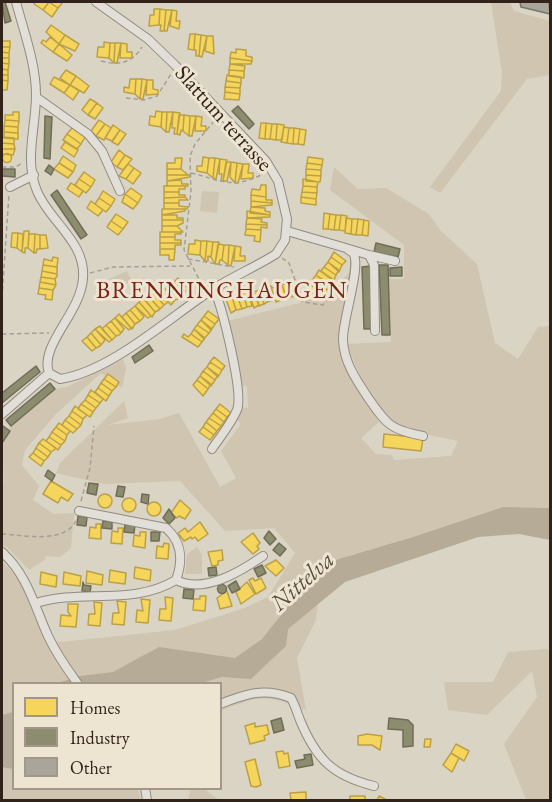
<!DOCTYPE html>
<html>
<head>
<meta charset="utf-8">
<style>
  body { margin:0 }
  #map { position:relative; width:552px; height:802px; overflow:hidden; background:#dad4c4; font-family:"EB Garamond",serif }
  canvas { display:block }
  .frame { position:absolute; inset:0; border:3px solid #31231a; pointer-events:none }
  .legend { position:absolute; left:12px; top:682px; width:210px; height:108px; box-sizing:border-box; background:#ede5d2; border:2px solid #a29788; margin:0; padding:8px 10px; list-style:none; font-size:18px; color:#31231a }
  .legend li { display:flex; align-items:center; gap:12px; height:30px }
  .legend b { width:30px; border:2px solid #a29788 }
</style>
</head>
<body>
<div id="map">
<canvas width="552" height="802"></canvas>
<div class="frame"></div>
<ul class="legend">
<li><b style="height:16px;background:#f6d55c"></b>Homes</li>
<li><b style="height:16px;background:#8c8c6e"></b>Industry</li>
<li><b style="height:16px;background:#aaa59a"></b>Other</li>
</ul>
</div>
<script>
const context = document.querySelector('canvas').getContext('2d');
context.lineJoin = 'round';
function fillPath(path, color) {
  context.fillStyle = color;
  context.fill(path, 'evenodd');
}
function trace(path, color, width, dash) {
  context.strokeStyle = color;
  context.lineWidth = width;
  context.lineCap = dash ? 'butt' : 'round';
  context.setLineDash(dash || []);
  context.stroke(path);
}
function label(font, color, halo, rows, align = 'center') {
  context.font = font + ' "EB Garamond",serif';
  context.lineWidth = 6;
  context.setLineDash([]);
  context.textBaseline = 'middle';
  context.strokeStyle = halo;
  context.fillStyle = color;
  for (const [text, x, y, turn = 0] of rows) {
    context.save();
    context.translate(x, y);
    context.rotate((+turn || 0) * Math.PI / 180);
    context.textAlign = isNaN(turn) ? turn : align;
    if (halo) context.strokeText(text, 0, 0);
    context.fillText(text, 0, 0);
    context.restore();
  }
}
const green = new Path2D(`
  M 491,2 L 510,2 L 514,11 L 550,21 L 550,75 L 527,79 L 440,193 L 430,187 L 501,91 L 502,72 Z
  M 334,167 L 358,189 L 386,188 L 429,214 L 441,231 L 477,264 L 495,343 L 518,359 L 538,327 L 550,326 L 550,508 L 503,507 L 413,537 L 322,564 L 316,620 L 297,658 L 306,710 C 265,694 260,695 221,711 L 220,684 L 14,684 L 14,788 L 138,789 L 141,800 L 2,800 L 2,561 L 20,581 L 47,641 L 61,642 L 175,630 L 245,608 L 268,597 L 295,553 L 274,528 L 225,531 L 180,481 L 104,484 L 56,473 L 60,463 L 124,401 L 128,418 L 108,425 L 160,419 L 179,413 L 220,487 L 236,478 L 221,451 L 241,424 L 236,418 L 240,407 L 248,408 L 247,386 L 240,385 L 227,321 L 300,303 L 300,291 L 322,303 L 355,266 C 333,348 334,351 379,422 L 361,438 L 376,454 L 392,455 L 394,460 L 451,456 L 458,441 C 440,437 420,434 404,427 C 372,412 359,374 347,344 L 391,342 L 389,279 L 404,279 L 404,245 L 330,190 Z
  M 202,191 L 219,192 L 217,213 L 200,211 Z
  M 127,271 L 132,281 L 114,290 L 109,279 Z
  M 123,359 L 126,368 L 122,388 L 101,373 L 55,415 L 25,450 L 22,465 L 39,486 L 33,500 L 54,514 L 74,513 L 71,548 L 60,557 L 45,556 L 46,559 L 29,570 L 8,548 L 2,545 L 2,483 L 4,484 L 2,442 L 10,427 L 54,389 L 67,387 Z
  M 197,547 L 202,555 L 202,574 L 185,574 L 187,554 Z
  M 545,649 L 550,650 L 550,800 L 526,800 L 504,744 L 537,697 L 532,671 L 487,715 L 448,710 L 444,682 L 493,682 L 508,652 Z
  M 191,788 L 204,789 L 219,800 L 188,800 Z`);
const water = new Path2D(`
  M 503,507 L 550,508 L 550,540 L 519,534 L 478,537 L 345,582 L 288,629 L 286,646 L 251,679 L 222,677 L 198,684 L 54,684 L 80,676 L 113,672 L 159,647 L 235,658 L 262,639 L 322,564 L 413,537 Z
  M 13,712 L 14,712 L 13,769 L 2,767 L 2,715 Z`);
const homes = new Path2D(`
  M 35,2 L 49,2 L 43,10 L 34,4 Z
  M 49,2 L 58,8 L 52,17 L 43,10 Z
  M 49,2 L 63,2 L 58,8 Z
  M 154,9 L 160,9 L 159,25 L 149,26 L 150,15 L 154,15 Z
  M 160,9 L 166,10 L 164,31 L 160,31 L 161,25 L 159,25 Z
  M 166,10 L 172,10 L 167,31 L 164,31 Z
  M 172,10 L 177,11 L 176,21 L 180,21 L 179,29 L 170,26 Z
  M 51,25 L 65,35 L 59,44 L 46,32 Z
  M 190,34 L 195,34 L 194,50 L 188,49 Z
  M 195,34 L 201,35 L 199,56 L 196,56 L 196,50 L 194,50 Z
  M 65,35 L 79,44 L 75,51 L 59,44 Z
  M 201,35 L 207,36 L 202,57 L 199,56 Z
  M 207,36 L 213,36 L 214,54 L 205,51 Z
  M 50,37 L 59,44 L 53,52 L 41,43 L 43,40 L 46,42 Z
  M 2,41 L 10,41 L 10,47 L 2,47 Z
  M 104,42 L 110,43 L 109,58 L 97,57 L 98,47 L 104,47 Z
  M 110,43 L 115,43 L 114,63 L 109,58 Z
  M 115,43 L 121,43 L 117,63 L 114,63 Z
  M 121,43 L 127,44 L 127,52 L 132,52 L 132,58 L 120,58 Z
  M 59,44 L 72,55 L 67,61 L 53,52 Z
  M 2,47 L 10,47 L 9,53 L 2,52 Z
  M 236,49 L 246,50 L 246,56 L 252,57 L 252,61 L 230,58 L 231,52 L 236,53 Z
  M 2,52 L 9,53 L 9,58 L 2,58 Z
  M 2,58 L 9,58 L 9,64 L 2,63 Z
  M 230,58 L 252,61 L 251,64 L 230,64 Z
  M 2,63 L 9,64 L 8,70 L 2,69 Z
  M 230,64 L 245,66 L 244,71 L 229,70 Z
  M 2,69 L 8,70 L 8,75 L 2,75 Z
  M 66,70 L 76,76 L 70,85 L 60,78 Z
  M 229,70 L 244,71 L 244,78 L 229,76 Z
  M 2,75 L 8,75 L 8,81 L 2,80 Z
  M 227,75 L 241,77 L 241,83 L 226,81 Z
  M 76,76 L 89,86 L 84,93 L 70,85 Z
  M 54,77 L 70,85 L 64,93 L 50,84 Z
  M 130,79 L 136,79 L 135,94 L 124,92 L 124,87 L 129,88 Z
  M 136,79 L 142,79 L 140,99 L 135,94 Z
  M 142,79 L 147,80 L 143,99 L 140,99 Z
  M 2,80 L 8,81 L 7,90 L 2,90 Z
  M 147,80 L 153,80 L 153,89 L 158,90 L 158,94 L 146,95 Z
  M 226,81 L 241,83 L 240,88 L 225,87 Z
  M 70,85 L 79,91 L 73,100 L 64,93 Z
  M 225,87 L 240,88 L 240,94 L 225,92 Z
  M 225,92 L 240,94 L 239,100 L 224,99 Z
  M 90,99 L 97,103 L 88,115 L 82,110 Z
  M 97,103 L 103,108 L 95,119 L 88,115 Z
  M 156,111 L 162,112 L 161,127 L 149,125 L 150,116 L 155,117 Z
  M 13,112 L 19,112 L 19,121 L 5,120 L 5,115 L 13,115 Z
  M 162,112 L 167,112 L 166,132 L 161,127 Z
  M 167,112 L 173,112 L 169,132 L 166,132 Z
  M 173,112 L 180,113 L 177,134 L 174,134 L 175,128 L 172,128 Z
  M 179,115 L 184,115 L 183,131 L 181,130 L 180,135 L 177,134 Z
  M 184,115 L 190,116 L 189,136 L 183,131 Z
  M 190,116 L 196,116 L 192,136 L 189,136 Z
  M 196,116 L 202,117 L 201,126 L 206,126 L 206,131 L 195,131 Z
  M 5,120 L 19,121 L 18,127 L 4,126 Z
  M 99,120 L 105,124 L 96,136 L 91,131 Z
  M 261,123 L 266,123 L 265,139 L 259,138 Z
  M 266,123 L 272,124 L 270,139 L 265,139 Z
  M 105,124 L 111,128 L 104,140 L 96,136 Z
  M 272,124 L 277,124 L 276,140 L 270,139 Z
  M 277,124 L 284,125 L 282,140 L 276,140 Z
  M 113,125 L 120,130 L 112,141 L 105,138 Z
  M 4,126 L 18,127 L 18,133 L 4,132 Z
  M 284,127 L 289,128 L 287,143 L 281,142 Z
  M 72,128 L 85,137 L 81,144 L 67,134 Z
  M 289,128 L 294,128 L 293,144 L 287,143 Z
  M 294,128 L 300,129 L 298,144 L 293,144 Z
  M 300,129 L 306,130 L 304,145 L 298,144 Z
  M 120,130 L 126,134 L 118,145 L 112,142 Z
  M 4,132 L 18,133 L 18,139 L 4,138 Z
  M 67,134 L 81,144 L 77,149 L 63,140 Z
  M 2,137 L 14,138 L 14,144 L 2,143 Z
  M 65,142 L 78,150 L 74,157 L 61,148 Z
  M 2,143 L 14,144 L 15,149 L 2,149 Z
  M 2,149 L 15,149 L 13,155 L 2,154 Z
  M 119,150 L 125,155 L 117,167 L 111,162 Z
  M2.5 158a4.5 4.5 0 1 1 9 0a4.5 4.5 0 1 1-9 0Z
  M 125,155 L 132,159 L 123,170 L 117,167 Z
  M 63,156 L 76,165 L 73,172 L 59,163 Z
  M 203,157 L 209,158 L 207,173 L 197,171 L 197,166 L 202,166 Z
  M 308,157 L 323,159 L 322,165 L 307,163 Z
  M 175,158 L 182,158 L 181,169 L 167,169 L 167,163 L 175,163 Z
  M 209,158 L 215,158 L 213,178 L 207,173 Z
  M 215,158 L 220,159 L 216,179 L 213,178 Z
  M 220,159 L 227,160 L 223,181 L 221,181 L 222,174 L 219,174 Z
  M 226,162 L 231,162 L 227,181 L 223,181 Z
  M 231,162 L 237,163 L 235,183 L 230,177 Z
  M 59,163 L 73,172 L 68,178 L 54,169 Z
  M 237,163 L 243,164 L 238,183 L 235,183 Z
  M 307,163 L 322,165 L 321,170 L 306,169 Z
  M 128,164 L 134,168 L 126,179 L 119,176 Z
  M 243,164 L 249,164 L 248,173 L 253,173 L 253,178 L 241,179 Z
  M 134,168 L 141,173 L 133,184 L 126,179 Z
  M 167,169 L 181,169 L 188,175 L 167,175 Z
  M 306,169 L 321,170 L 321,176 L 306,175 Z
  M 84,172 L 95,180 L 91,187 L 79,179 Z
  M 167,175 L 190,175 L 190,177 L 167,181 Z
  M 306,175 L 321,176 L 320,182 L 306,181 Z
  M 79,179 L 91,187 L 86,193 L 75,185 Z
  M 303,179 L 318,182 L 317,187 L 303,186 Z
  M 181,180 L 182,184 L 188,184 L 188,186 L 167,186 L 167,181 Z
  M 71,183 L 83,191 L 79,197 L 67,189 Z
  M 261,185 L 266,185 L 266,197 L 251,195 L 252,189 L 260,190 Z
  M 164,186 L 185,186 L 185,189 L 179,189 L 179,192 L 164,192 Z
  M 303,186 L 317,187 L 317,193 L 302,192 Z
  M 131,188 L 142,196 L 138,203 L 125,194 Z
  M 103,191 L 115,199 L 111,206 L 99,198 Z
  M 164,192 L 179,192 L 179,195 L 185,195 L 185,197 L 164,198 Z
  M 302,192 L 317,193 L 316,199 L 301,197 Z
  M 125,194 L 138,203 L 133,209 L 122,202 Z
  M 251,195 L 266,197 L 266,200 L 272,200 L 272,203 L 251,201 Z
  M 185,197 L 188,200 L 179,200 L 179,203 L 164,203 L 164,198 Z
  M 301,197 L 316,199 L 316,205 L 301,203 Z
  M 99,198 L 111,206 L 106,212 L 95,204 Z
  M 91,201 L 103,210 L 98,216 L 87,208 Z
  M 251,201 L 272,203 L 272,205 L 251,207 Z
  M 164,203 L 179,203 L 179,206 L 188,207 L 187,209 L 164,209 Z
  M 251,207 L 265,208 L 265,211 L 270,212 L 270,215 L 250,213 Z
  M 162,209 L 185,209 L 185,211 L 162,215 Z
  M 247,211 L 270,215 L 270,217 L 247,218 Z
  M 324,213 L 330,214 L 328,229 L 323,229 Z
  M 116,214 L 128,222 L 123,229 L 111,221 Z
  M 330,214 L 336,215 L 334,230 L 328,229 Z
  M 162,215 L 177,215 L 177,218 L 183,218 L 183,220 L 162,220 Z
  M 336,215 L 341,215 L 339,230 L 334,230 Z
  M 341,215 L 347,216 L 345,231 L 339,230 Z
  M 247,218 L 262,219 L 261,222 L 267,223 L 267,225 L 246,224 Z
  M 346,218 L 352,219 L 351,234 L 345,233 Z
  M 352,219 L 358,219 L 356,235 L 351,234 Z
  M 358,219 L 364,220 L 362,235 L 356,235 Z
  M 162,220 L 183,220 L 183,223 L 177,226 L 162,226 Z
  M 364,220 L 369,221 L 368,236 L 362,235 Z
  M 111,221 L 123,229 L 118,235 L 107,227 Z
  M 246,224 L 267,225 L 267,228 L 261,227 L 261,230 L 246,229 Z
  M 162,226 L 177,226 L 183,232 L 162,232 Z
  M 246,229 L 261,230 L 260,242 L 254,241 L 255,236 L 245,235 Z
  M 24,231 L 29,231 L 28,248 L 25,248 L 25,253 L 22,252 Z
  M 160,232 L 181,232 L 181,234 L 175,234 L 175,237 L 160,237 Z
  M 12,233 L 18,233 L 17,248 L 11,247 Z
  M 18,233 L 23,234 L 22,252 L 17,248 Z
  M 29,234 L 35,234 L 34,253 L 28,248 Z
  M 35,234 L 40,235 L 40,249 L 37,249 L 36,253 L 34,253 Z
  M 40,235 L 46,235 L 48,248 L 40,249 Z
  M 160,237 L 175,237 L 175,240 L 181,240 L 181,243 L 160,243 Z
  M 195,240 L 201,241 L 200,255 L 188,254 L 189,244 L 195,244 Z
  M 201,241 L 207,241 L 205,261 L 200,255 Z
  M 207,241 L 213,242 L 211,257 L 208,256 L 208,261 L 205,261 Z
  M 213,242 L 219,242 L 215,264 L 211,257 Z
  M 160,243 L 181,243 L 181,245 L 175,245 L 175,249 L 160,249 Z
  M 218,244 L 224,245 L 222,260 L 220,260 L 219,264 L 215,264 Z
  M 224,245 L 229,245 L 228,265 L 222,260 Z
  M 229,245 L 235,246 L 231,266 L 228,265 Z
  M 235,246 L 241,247 L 240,256 L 245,256 L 245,261 L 234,261 Z
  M 160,249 L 175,249 L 174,260 L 169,260 L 169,255 L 160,255 Z
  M 334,252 L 346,261 L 342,265 L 331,257 Z
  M 53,257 L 58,258 L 57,267 L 43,265 L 44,259 L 52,261 Z
  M 331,257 L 342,265 L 339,272 L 328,262 Z
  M 328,262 L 339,270 L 336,275 L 324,267 Z
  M 43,265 L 57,267 L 57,274 L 42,271 Z
  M 324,267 L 336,275 L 334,280 L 321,271 Z
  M 319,270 L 331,279 L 328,283 L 316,275 Z
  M 42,271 L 57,274 L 57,276 L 55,279 L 41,277 Z
  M 316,275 L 332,288 L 328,294 L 325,292 L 327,289 L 324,290 L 324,287 L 313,279 Z
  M 41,277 L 55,279 L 56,285 L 40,282 Z
  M 178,278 L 188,289 L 183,293 L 174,282 Z
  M 313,279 L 324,287 L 321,292 L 309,284 Z
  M 293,281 L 298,295 L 292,297 L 287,283 Z
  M 40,282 L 56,285 L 55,287 L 53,290 L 39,288 Z
  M 174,282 L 183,293 L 180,298 L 170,286 Z
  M 287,283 L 292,296 L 287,299 L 282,285 Z
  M 309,284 L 321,292 L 319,297 L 306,289 Z
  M 282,285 L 287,299 L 281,300 L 277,287 Z
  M 170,286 L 180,298 L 178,299 L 175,300 L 166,289 Z
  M 271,286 L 275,300 L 269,301 L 265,288 Z
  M 163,287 L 175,300 L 171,305 L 159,290 Z
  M 277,287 L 281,300 L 276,302 L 271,288 Z
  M 39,288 L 53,290 L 52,300 L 45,299 L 46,295 L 38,294 Z
  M 265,288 L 269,301 L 264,304 L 259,290 Z
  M 159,290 L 168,302 L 164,305 L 154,294 Z
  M 259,290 L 264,304 L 259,306 L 254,292 Z
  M 152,291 L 164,305 L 160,309 L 147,295 Z
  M 248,291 L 252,306 L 247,307 L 243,293 Z
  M 254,292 L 259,305 L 254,308 L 249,294 Z
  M 243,293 L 247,307 L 242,309 L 237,295 Z
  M 237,295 L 242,309 L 236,310 L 232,297 Z
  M 232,297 L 236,310 L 231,313 L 226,299 Z
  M 143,298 L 155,312 L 152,317 L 139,302 Z
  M 150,298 L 160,309 L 159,310 L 155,312 L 146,301 Z
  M 139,302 L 151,316 L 148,318 L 135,306 Z
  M 135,306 L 144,317 L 140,321 L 130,310 Z
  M 130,310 L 140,321 L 135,324 L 126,313 Z
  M 208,311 L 219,319 L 215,324 L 204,316 Z
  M 126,313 L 135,324 L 132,329 L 122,317 Z
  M 119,314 L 131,328 L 129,330 L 115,318 Z
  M 204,316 L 215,324 L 211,330 L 201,320 Z
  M 115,318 L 124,329 L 121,333 L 111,321 Z
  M 201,320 L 212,329 L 209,333 L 197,325 Z
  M 111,321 L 121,333 L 119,335 L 116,336 L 106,325 Z
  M 106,325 L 116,336 L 112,340 L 102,329 Z
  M 197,325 L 209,333 L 204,339 L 194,329 Z
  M 100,326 L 112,340 L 109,342 L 95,329 Z
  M 95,329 L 105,340 L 101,345 L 91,333 Z
  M 194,329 L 205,338 L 202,342 L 191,334 Z
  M 91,333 L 101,345 L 100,346 L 96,348 L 87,337 Z
  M 184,334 L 188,337 L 191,334 L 202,342 L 198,347 L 182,337 Z
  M 87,337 L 96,348 L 92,351 L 82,341 Z
  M 214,357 L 225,366 L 222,370 L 210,362 Z
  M 210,362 L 222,370 L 218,377 L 207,367 Z
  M 207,367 L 218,375 L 215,380 L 203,371 Z
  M 203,371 L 215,380 L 211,386 L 200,376 Z
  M 108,374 L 119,382 L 116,387 L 104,379 Z
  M 200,376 L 211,384 L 208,389 L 197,380 Z
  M 104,379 L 116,387 L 112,391 L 101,383 Z
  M 197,380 L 208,389 L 203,396 L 193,385 Z
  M 101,383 L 112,391 L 109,396 L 98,388 Z
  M 98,388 L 109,396 L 106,401 L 95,392 Z
  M 91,390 L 103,399 L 100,403 L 88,395 Z
  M 88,395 L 100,403 L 96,408 L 85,400 Z
  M 85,400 L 96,408 L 93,412 L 81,404 Z
  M 81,404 L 93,412 L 90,417 L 78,409 Z
  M 220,404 L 231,413 L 227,417 L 216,409 Z
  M 75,406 L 87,415 L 83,419 L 72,411 Z
  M 216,409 L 227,417 L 224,422 L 213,413 Z
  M 72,411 L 83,419 L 81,425 L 69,416 Z
  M 213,413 L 224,422 L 221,426 L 209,418 Z
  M 69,416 L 81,425 L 77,429 L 65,420 Z
  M 209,418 L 221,426 L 217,431 L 206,422 Z
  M 65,420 L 77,429 L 73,433 L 62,425 Z
  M 206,422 L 217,431 L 214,435 L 203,427 Z
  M 59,423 L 70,431 L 67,435 L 56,427 Z
  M 56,427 L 67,435 L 65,441 L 52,432 Z
  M 203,427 L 214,435 L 210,440 L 199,432 Z
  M 52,432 L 65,441 L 61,445 L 49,437 Z
  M 384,434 L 423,438 L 421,451 L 383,447 Z
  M 49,437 L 61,445 L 58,450 L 46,441 Z
  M 43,439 L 56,448 L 54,450 L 51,452 L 39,443 Z
  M 39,443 L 51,452 L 48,457 L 36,448 Z
  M 36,448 L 48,457 L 44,461 L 33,453 Z
  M 33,453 L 44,461 L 41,466 L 29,457 Z
  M 51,481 L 73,494 L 68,501 L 61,497 L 58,503 L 43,494 Z
  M98 501a7 7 0 1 1 14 0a7 7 0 1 1-14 0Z
  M122 505a7 7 0 1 1 14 0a7 7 0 1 1-14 0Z
  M 180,500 L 191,510 L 185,519 L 179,516 L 177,518 L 171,513 Z
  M147 509a7 7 0 1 1 14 0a7 7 0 1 1-14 0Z
  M 200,522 L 208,534 L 198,541 L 195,537 L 192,539 L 191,537 L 184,541 L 178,533 L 185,528 L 188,532 Z
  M 96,524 L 101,524 L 101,539 L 89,538 L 90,527 L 96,528 Z
  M 118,528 L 123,528 L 122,544 L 111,543 L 112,531 L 118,532 Z
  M 140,532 L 146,532 L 145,548 L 133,546 L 134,535 L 140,536 Z
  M 253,533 L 260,543 L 257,546 L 259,549 L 253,554 L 241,542 Z
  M 164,543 L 169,544 L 168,559 L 156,558 L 157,546 L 163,547 Z
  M 222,550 L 223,560 L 218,561 L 218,565 L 212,566 L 208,552 Z
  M 276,560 L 284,568 L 276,576 L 265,566 Z
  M 135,567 L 151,570 L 150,581 L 134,578 Z
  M 110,570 L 126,573 L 125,584 L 109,582 Z
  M 87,571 L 103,575 L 102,585 L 86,583 Z
  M 41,572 L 57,576 L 56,587 L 40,584 Z
  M 64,572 L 81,576 L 80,586 L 63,584 Z
  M 253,578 L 255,581 L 261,578 L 266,588 L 256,594 L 249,580 Z
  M 247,582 L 255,594 L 241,604 L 236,592 Z
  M 227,591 L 232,606 L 220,609 L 217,598 Z
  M 200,596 L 206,596 L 205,611 L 193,610 L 194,599 L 200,599 Z
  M 165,597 L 173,598 L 171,621 L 159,620 L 160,609 L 166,609 Z
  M 141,599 L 150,600 L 148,623 L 136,622 L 137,610 L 143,611 Z
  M 117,601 L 126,602 L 124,625 L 112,624 L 113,613 L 119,613 Z
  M 94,602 L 102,603 L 100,626 L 88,625 L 89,614 L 95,614 Z
  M 68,604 L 78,604 L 76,627 L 60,626 L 61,615 L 71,616 L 68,612 Z
  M 255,723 L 255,727 L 267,725 L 269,734 L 264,736 L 265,740 L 250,744 L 245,726 Z
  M 367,734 L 382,736 L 380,750 L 372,745 L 358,745 L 358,736 Z
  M 425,739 L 431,739 L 430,747 L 424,747 Z
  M 456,744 L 469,751 L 464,761 L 451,753 Z
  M 283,751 L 284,754 L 288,753 L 290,766 L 279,768 L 276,752 Z
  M 451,753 L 459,758 L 452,772 L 443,765 Z
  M 255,759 L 261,785 L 256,787 L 251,786 L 245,762 Z
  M 306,792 L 306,800 L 291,800 L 290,793 Z
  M 350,796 L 365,796 L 365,800 L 377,800 L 379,796 L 387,800 L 350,800 Z`);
const industry = new Path2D(`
  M 2,2 L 5,2 L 11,21 L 5,23 Z
  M 238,106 L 254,124 L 249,129 L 232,111 Z
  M 45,116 L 52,117 L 50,159 L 44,158 Z
  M 49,165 L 54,169 L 51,175 L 45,171 Z
  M 2,169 L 15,169 L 15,177 L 2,176 Z
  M 57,190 L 87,235 L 81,239 L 51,195 Z
  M 376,243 L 400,249 L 398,257 L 374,252 Z
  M 379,265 L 388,265 L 390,335 L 382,335 Z
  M 370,266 L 372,329 L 364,329 L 362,267 Z
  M 402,267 L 402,276 L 390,276 L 390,268 Z
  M 149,345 L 153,351 L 135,363 L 132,357 Z
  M 36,366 L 40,372 L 2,403 L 2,393 Z
  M 50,383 L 55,389 L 11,426 L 6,420 Z
  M 3,426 L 10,431 L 2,443 L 2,428 Z
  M 48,470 L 55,475 L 52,481 L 45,476 Z
  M 89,483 L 98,484 L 96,495 L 87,493 Z
  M 118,486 L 125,487 L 123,497 L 116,496 Z
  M 142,494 L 149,495 L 148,504 L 141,502 Z
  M 169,509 L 175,518 L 169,524 L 163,518 Z
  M 78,516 L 87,517 L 86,526 L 77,525 Z
  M 103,521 L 112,522 L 112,529 L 102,528 Z
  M 125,525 L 135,525 L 134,533 L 124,532 Z
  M 269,531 L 276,539 L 270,545 L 264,538 Z
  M 151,532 L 160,532 L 159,541 L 151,541 Z
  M 279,543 L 286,549 L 280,556 L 273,550 Z
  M 262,565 L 266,573 L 258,577 L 254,569 Z
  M 216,567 L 217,575 L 209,576 L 208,568 Z
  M 236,581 L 240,589 L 232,593 L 228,586 Z
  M 83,582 L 84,585 L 91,586 L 90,592 L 82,591 Z
  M217.5 589a4.5 4.5 0 1 1 9 0a4.5 4.5 0 1 1-9 0Z
  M 184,589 L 194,590 L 193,599 L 183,598 Z
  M 281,718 L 284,730 L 274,733 L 271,721 Z
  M 389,718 L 408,720 L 413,725 L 413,746 L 403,747 L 403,730 L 388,729 Z
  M 311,754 L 313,765 L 297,768 L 295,761 L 305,759 L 304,755 Z`);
const building = new Path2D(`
  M 520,2 L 549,2 L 550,14 L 521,7 Z`);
const path = new Path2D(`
  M 101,61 C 119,66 132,63 142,47
  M 126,98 L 144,100 L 157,96 L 171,74
  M 2,167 L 16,167 L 22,163
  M 191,173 C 221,180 232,190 263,174
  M 282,258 L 289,263 L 303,302 L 323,305 L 345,278
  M 188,259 L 234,267
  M 90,273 L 113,267 L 190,266
  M 202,285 L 184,250 L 191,192 L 190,156 L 195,144 L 215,120
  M 2,298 L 9,194
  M 2,334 L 49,333
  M 81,501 L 90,468 L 94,426
  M 2,534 C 23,535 68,545 77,518`);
const minor = new Path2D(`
  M 16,2 C 24,32 36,64 36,95 C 36,127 24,160 37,191 C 49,221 86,242 83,278 C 81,313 39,345 49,373 L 60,379 C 109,372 167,320 207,293 C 229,278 254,268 276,254 L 285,240 L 287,219 L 278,181 L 266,161 L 175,65 L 148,39 L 96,2
  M 36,97 L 88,134 L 102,151 L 120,191
  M 10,187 L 34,175
  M 287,231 L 346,248 C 348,250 351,251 353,253 C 362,265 342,321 343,340 C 344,363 357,381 369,399 C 387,425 391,430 423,436
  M 349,249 L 369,255 L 374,265 L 375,331
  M 369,255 L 395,261
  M 2,414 L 49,373
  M 212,449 C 220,437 231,424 237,410 C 244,393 222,307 214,289
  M 2,552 C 28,576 34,605 48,636 C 56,653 67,669 78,684
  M 176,580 C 204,594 240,572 263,556
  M 36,603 C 82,589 133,606 176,580 C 183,561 182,542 166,528 L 79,511
  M 220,704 C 246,694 264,687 291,698 C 295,705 297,712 300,720 C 316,759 333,776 374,786
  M 145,788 L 147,800`);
const streetNames = [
  ["Slattum terrasse",223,119,48]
];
const neighbourhoodNames = [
  ["BRENNINGHAUGEN",222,291]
];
const waterNames = [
  ["Nittelva",303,582,-42]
];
fillPath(green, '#cfc5b0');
fillPath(water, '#b6ab97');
fillPath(homes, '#f6d55c');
trace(homes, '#bba048', 1.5);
fillPath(industry, '#8c8c6e');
trace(industry, '#716c55', 1.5);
fillPath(building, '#aaa59a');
trace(building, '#79746a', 1.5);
trace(minor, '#918b81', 10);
trace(path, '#a49f98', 1.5, [4.5, 3]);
trace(minor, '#e2dfd8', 8);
label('22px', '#31231a', '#ede5d2', streetNames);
context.letterSpacing = '1.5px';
label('24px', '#7a1f14', '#ede5d2', neighbourhoodNames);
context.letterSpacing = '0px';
label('italic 24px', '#5a4d3f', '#ede5d2', waterNames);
</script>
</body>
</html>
